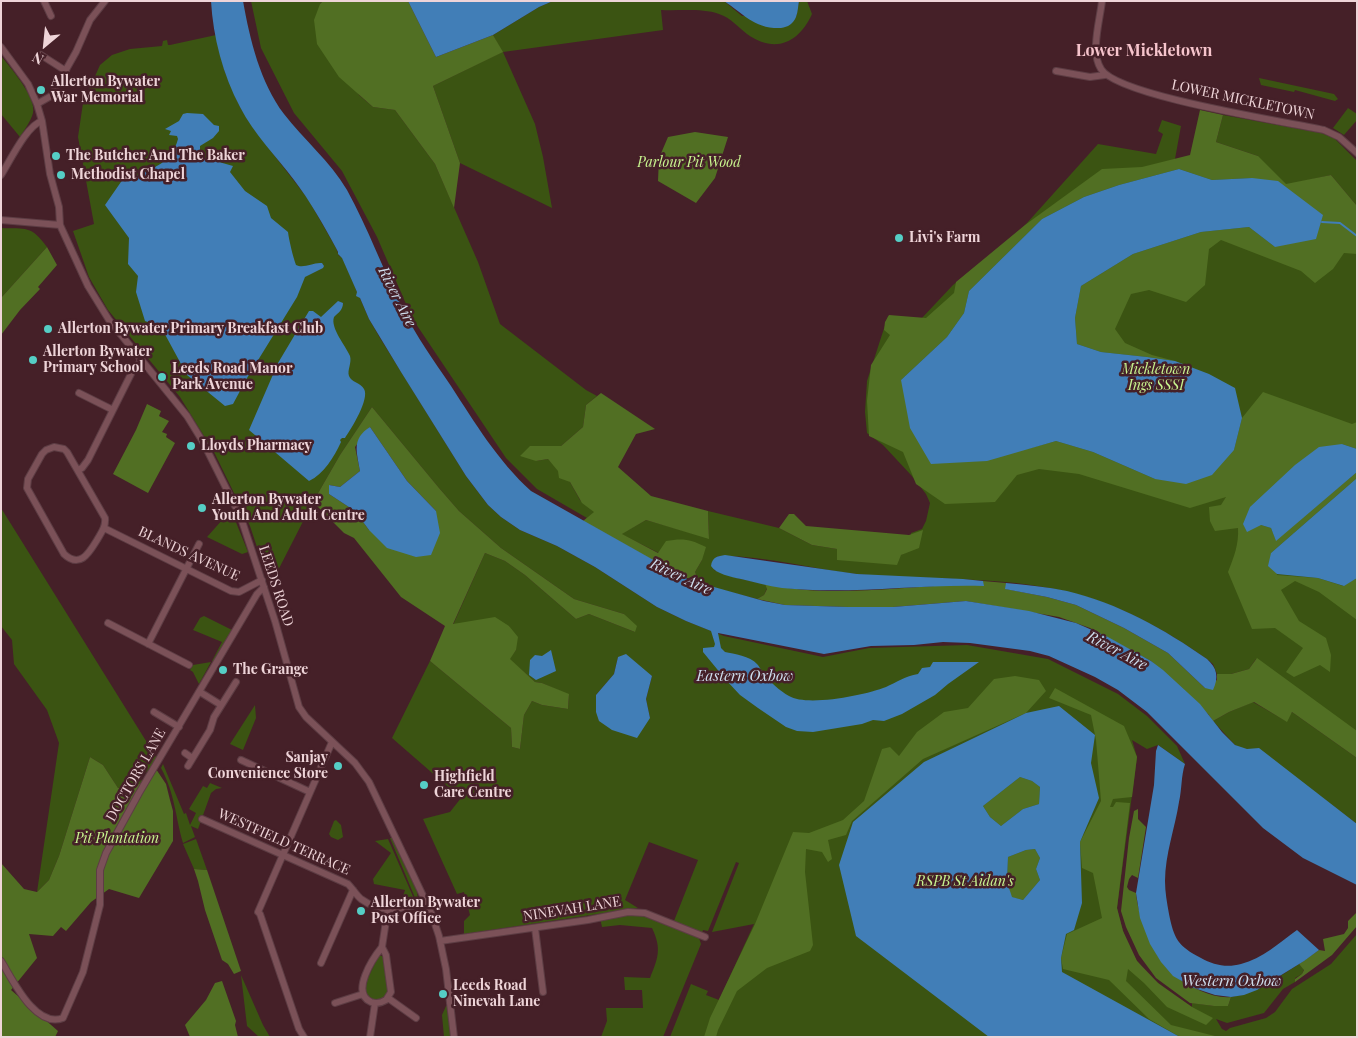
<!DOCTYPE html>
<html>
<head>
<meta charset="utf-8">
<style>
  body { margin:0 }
  #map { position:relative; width:1358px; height:1038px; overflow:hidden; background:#452028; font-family:"Playfair Display",serif }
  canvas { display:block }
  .frame { position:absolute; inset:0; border:2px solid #eed4d8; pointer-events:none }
  .north { position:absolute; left:20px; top:20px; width:50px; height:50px; -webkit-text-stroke:4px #452028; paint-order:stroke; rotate:208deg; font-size:14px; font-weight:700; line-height:20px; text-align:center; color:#eed4d8 }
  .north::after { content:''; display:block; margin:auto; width:18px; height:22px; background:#eed4d8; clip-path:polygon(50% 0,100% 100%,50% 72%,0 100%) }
</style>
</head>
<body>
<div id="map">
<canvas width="1358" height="1038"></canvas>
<div class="frame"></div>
<div class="north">N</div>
</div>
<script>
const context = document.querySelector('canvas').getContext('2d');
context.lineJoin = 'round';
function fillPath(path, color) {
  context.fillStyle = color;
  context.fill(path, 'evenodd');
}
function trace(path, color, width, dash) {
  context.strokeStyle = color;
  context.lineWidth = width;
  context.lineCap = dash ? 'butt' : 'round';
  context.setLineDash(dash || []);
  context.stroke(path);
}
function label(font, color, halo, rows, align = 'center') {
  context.font = font + ' "Playfair Display",serif';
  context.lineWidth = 5;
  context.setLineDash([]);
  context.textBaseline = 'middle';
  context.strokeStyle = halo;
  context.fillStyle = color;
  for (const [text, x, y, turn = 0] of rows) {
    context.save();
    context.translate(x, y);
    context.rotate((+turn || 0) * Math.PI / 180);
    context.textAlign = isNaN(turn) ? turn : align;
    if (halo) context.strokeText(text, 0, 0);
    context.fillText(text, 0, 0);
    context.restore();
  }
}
const green = new Path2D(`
  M 251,1 L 323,1 L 320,4 L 359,95 L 373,107 L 395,110 L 435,164 L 478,262 L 500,324 L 586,390 L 597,396 L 586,405 L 583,427 L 561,446 L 530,446 L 536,461 L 548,459 L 570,482 L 580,500 L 595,512 L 587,518 L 537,489 L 506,458 L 412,318 L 377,237 L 342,171 L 294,113 L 261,48 Z
  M 553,1 L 724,1 L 742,16 L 796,17 L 799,1 L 807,1 L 812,14 C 799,43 775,54 747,34 C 738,27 731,18 719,14 C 702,8 679,11 661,10 L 663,30 L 503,52 L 535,124 L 543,157 L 552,208 L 460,163 L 433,86 L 502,52 L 493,35 L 539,7 Z
  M 216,35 L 225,72 L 240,107 L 257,133 L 308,199 L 336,248 L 339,256 L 342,257 L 369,319 L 380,338 L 466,476 L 488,505 L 501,517 L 520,530 L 557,546 L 595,567 L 657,607 L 686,621 L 724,636 L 823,657 L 869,648 L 967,645 L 1048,659 L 1118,694 L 1147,716 L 1177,746 L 1185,764 L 1158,745 L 1147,749 L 1132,740 L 1137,757 L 1117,908 C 1121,924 1127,949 1138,962 C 1152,981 1172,994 1192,1007 L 1192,1003 L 1214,1006 L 1228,1006 L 1231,997 C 1257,993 1277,978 1299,964 L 1304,969 L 1302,974 L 1295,978 L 1295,982 L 1283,989 L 1264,1013 L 1227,1023 L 1216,1019 L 1222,1029 L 1226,1031 L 1230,1028 L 1266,1018 L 1275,1012 L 1292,989 L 1331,964 L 1357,934 L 1357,1037 L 670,1037 L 691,984 L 708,991 L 706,995 L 719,1000 L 754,924 L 712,932 L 739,863 L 736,862 L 708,931 L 703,930 L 702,933 L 674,921 L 698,860 L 649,842 L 625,900 L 638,908 L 464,934 L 464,921 L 470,915 L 464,892 L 457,894 L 423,819 L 450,812 L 461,798 L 392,738 L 430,661 L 511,728 L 512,747 L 520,749 L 524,715 L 532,701 L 542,705 L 568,709 L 569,695 L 542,683 L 535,682 L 509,659 L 516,650 L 512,632 L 509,626 L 453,625 L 485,553 L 505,561 L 525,575 L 576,619 L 589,614 L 635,632 L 624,614 L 574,599 L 501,548 L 459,511 L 439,488 L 372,407 L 340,455 L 313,502 L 270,586 L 250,526 L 215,454 L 180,397 L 108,310 L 89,277 L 73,231 L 94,224 L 78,137 L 83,103 L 100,65 L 112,55 L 130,49 L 162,46 L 163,41 L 167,40 L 168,45 L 170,45 ZM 618,657 L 652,676 L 646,699 L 650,718 L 596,712 L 596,695 L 614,674 Z
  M 1,56 C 10,67 37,98 33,113 C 31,121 24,130 20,137 L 1,114 Z
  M 1259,78 L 1334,94 L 1338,99 L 1335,101 L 1295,90 L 1294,92 L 1261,85 Z
  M 1348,108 L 1357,114 L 1357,120 L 1344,135 L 1333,128 Z
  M 1223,115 L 1321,133 L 1334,138 L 1357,161 L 1357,206 L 1331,175 L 1295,183 L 1357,209 L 1357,732 L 1256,659 L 1249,669 L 1231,674 L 1217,674 L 1213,664 L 1207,659 C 1164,629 1119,604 1068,592 C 999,575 927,581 857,574 C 811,569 765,555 718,556 L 714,570 L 737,578 L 765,584 L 767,588 L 764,595 L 757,599 L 700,584 L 695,572 L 702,560 L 659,553 L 621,534 L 646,520 L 709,538 L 708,511 L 779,528 L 812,545 L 837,549 L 837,559 L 901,555 L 910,548 L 911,533 L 922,529 L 926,521 L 930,503 L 926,494 L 911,475 L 883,445 L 867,433 L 865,412 L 867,381 L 888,316 L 921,319 L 953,285 L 1018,233 L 1098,144 L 1156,154 L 1163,134 L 1158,131 L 1162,120 L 1181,126 L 1175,159 L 1258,156 L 1216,142 Z
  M 1,228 C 26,229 31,225 47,247 L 1,298 Z
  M 1,508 L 156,757 L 168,738 L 154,765 L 140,777 L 143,783 L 118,788 L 103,765 L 90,757 L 59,856 L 49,880 L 37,892 L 59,743 L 47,710 L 14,664 L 12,640 L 1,626 Z
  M 231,510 L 248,552 L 242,554 L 207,537 Z
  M 204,616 L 232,630 L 214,662 L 212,661 L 222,642 L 193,630 L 200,618 Z
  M 211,662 L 199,684 L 193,672 L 190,670 L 193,665 Z
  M 1253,702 L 1286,721 L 1292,712 L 1357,758 L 1357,824 L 1320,796 L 1253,750 L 1240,748 L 1235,745 L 1213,721 L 1229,712 Z
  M 255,705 L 256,718 L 243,750 L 230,744 Z
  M 163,764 L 184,814 L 186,813 L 190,825 L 196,813 L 189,809 L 203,786 L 207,788 L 210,783 L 222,788 L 216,789 L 211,793 L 198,829 L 191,826 L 195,837 L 183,843 C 175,815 175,794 161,768 Z
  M 336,820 L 341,825 L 343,837 L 338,840 L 331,837 L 329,834 L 334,821 Z
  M 390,838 L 392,838 L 417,892 L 418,900 L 416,900 Z
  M 196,839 L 207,870 L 194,869 L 183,844 Z
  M 388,839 L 415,901 L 405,905 L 404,901 L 405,897 L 403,896 L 405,890 L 374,884 L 373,879 L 391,853 L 375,841 Z
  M 638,914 L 699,938 L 701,944 L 663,1037 L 601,1037 L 607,1021 L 606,1008 L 643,1008 L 642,990 L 625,990 L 624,977 L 650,978 C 658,958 662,949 652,928 L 620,925 L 602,927 L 600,918 Z
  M 379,955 L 384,957 L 390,992 L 381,1000 L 373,1001 L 366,996 L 365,984 Z
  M 241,975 L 263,1025 L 270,1037 L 259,1037 L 247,1026 Z
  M 446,1006 L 447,1006 L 451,1037 L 444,1037 L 442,1015 Z`);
const forest = new Path2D(`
  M 323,1 L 408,1 L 436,57 L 493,35 L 503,52 L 433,86 L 460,163 L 454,208 L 435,164 L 395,110 L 373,107 L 339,77 L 317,44 L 314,20 L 320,4 Z
  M 1200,110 L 1223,115 L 1216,142 L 1258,156 L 1286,184 L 1331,175 L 1357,206 L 1357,254 L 1344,253 L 1333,269 L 1315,283 L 1301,271 L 1221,240 L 1209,249 L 1205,285 L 1186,302 L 1149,290 L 1131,294 L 1115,329 L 1125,343 L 1152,355 L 1175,361 L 1147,357 L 1101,352 L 1077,344 L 1075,318 L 1081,286 L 1133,254 L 1201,232 L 1249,227 L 1275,247 L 1252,178 L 1212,180 L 1179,169 L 1119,185 L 1084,197 L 1042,219 L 969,291 L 964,313 L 947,337 L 901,380 L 1027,449 L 1056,441 L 1093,452 L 1155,479 L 1234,450 L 1242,418 L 1263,392 L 1352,424 L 1357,422 L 1357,449 L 1342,444 L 1261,525 L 1271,528 L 1276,540 L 1357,472 L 1357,478 L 1271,553 L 1277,575 L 1318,578 L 1343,586 L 1357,578 L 1357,620 L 1319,592 L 1295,581 L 1281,590 L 1299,621 L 1326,638 L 1331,655 L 1330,672 L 1320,665 L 1294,677 L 1286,672 L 1303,648 L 1275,628 L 1252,629 L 1228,572 C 1234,557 1239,544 1238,528 L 1215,531 L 1210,521 L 1209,507 L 1221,505 L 1226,497 L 1190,508 L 1079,474 L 1039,469 L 1017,475 L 995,502 L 945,504 L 916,484 L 903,452 L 869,436 L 867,401 L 871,365 L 890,335 L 884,330 L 885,322 L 889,315 L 926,318 L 954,293 L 956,282 L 1025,225 L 1102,169 L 1142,167 L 1190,155 Z
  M 695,132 L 728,137 L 715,178 L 696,203 L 658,181 L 659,158 L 668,137 Z
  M 47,247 L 57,265 L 38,287 L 40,289 L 20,310 L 1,335 L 1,298 Z
  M 601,393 L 655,429 L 636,434 L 618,467 L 651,496 L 708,511 L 709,539 L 646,520 L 622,534 L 658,553 L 666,541 C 683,538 690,539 706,547 L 702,560 L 695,572 L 700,584 L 672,571 L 583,521 L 594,512 L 582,503 L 570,482 L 559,478 L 558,471 L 548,459 L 536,461 L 520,456 L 530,446 L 561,446 L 583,427 L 586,405 Z
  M 147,404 L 161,411 L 159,416 L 169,421 L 162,432 L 167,434 L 166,437 L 175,443 L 148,493 L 113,474 L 136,430 Z
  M 372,407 L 439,488 L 459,511 L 501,548 L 574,599 L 624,614 L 637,626 L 635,632 L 589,614 L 576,619 L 525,575 L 505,561 L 485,553 L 453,624 L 495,617 L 509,626 L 518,637 L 516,650 L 510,659 L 535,682 L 542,683 L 569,694 L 568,709 L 542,705 L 532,701 L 524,715 L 520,749 L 512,747 L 511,728 L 430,661 L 445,626 L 401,597 L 354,538 L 344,533 L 313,502 L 340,455 ZM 370,427 L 407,481 L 436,511 L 369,530 L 355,511 L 329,494 L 329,485 L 340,487 L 360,471 L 355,447 Z
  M 789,514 L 794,514 L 806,526 L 909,535 L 923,530 L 919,548 L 901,555 L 897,565 L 837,560 L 837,549 L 812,545 L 779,528 Z
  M 983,581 L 1006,583 L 1006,589 L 1047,597 L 1076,605 L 1124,628 L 1168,653 L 1205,688 L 1217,680 L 1217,674 L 1231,674 L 1249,669 L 1257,658 L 1357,731 L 1357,758 L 1292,712 L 1287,722 L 1254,702 L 1229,712 L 1213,721 L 1208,714 L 1151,661 L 1090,628 L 1059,617 L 966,601 L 893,607 L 848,607 L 785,605 L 757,599 L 764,595 L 767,589 L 765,584 C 828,598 894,587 957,585 C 966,584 974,585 983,585 Z
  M 1015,676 L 1039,680 L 1046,691 L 1026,713 L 923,759 L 852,821 L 846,835 L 828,840 L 832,859 L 828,862 L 822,852 L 806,849 L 805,872 L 813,945 L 810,951 L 767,968 L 737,991 L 718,1030 L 716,1037 L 704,1037 L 710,1018 L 755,924 L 793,832 L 809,833 L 843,820 L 864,801 L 882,749 L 890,747 L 899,756 L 917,732 L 944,712 L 968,708 L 994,679 Z
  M 1055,688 L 1124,726 L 1137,757 L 1132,797 L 1113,799 L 1110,807 L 1113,807 L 1116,802 L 1130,803 L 1117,908 L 1123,931 L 1137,961 L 1158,983 L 1192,1007 L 1213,1018 L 1206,1025 L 1167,1007 L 1144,983 L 1128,969 L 1126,981 L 1171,1025 L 1219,1037 L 1180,1037 L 1149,1019 L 1109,980 L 1063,969 L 1061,958 L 1067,934 L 1102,918 L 1093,873 L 1082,868 L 1080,842 L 1101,801 L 1096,740 L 1091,715 L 1049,698 Z
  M 90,757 L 103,765 L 118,788 L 143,783 L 156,769 L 166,784 L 170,800 L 173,811 L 173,841 L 139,898 L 109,889 L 91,902 L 66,931 L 61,927 L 53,936 L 29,934 L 37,958 L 11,990 L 58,1031 L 55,1037 L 1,1037 L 1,863 L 24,889 L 37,892 L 49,880 L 59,856 Z
  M 1020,777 L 1032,781 L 1040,787 L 1039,804 L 1023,809 L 1001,826 L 990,817 L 983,806 Z
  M 1138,809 L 1138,819 L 1146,827 L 1138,878 L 1132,875 L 1129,879 L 1127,887 L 1129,890 L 1136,893 C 1137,906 1141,918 1146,930 C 1158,962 1169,977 1201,991 C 1211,995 1221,998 1231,997 L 1228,1006 L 1214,1006 L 1190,1003 L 1156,978 L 1139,955 L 1126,927 L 1121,911 L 1129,838 L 1134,811 Z
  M 1035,849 L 1040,858 L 1036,869 L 1040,880 L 1023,900 L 1011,897 L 1007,882 L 1008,857 L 1026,850 Z
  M 194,869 L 207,870 L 241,971 L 234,974 L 228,964 L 222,960 L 205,910 L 198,881 Z
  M 1357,912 L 1357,926 L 1332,955 L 1295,982 L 1295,979 L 1302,974 L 1304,970 L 1299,964 L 1319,950 L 1325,951 L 1323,939 L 1344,934 L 1348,928 L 1348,921 Z
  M 222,981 L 236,1021 L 235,1025 L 238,1037 L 190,1037 L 185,1025 L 206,1000 L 215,983 Z`);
const water = new Path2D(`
  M 211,1 L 243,1 C 250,40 260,82 284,114 C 304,140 330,161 347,190 C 368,228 383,270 403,309 C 416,336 434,361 451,386 C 475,423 498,461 531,491 L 689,580 L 764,601 L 785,605 L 848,607 L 893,607 L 966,601 L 1029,611 L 1076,623 L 1108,637 L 1151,661 L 1163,670 L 1200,704 L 1222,732 L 1235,745 L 1247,749 L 1259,748 L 1357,824 L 1357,885 L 1303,858 L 1263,828 L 1147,712 L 1118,690 L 1095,677 L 1049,656 L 1030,651 L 970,643 L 943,642 L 914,645 L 871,646 L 824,654 L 718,633 L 721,648 L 725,652 C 734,654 750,656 757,664 C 759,666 761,670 763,673 C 770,682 780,691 789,696 C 807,707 866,695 886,687 C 897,682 905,676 918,674 L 922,668 L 930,667 L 933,662 L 979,662 L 948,684 L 935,695 L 902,714 L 884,721 L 873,720 L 862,724 L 813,732 L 797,731 L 786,727 L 758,708 L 740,695 L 726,680 L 703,652 L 703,648 L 714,647 L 715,644 L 711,631 L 686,621 L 657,607 L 595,567 L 557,546 L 520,530 L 501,517 L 488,505 L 466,476 L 401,372 L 369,319 L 360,298 L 356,296 L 357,292 L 342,258 L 338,254 L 338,252 L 336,248 C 323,224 310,201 294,180 C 276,156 254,134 240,107 C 223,75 213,37 211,1 Z
  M 408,1 L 553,1 L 539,7 L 493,35 L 436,57 Z
  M 724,1 L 799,1 C 798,6 798,12 796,17 C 793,24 788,27 781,28 C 754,29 744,14 724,1 Z
  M 187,113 L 203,114 L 214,125 L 219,126 L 219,131 L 213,138 L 200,146 L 200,154 L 205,158 L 233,166 L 230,172 L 245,191 L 267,206 L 271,218 L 288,232 C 289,240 293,257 296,265 C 304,269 313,262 322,263 L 324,266 L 323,268 L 305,277 L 297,297 L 247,378 L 233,404 L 225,406 L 187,375 L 161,327 L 145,321 L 136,292 L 138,276 L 128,264 L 129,238 L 105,205 L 123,179 L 128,176 L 133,178 C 155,166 171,164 178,139 L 177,136 L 169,135 L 171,131 L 165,129 L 179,121 L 183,114 Z
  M 1179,169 L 1212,180 L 1252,178 L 1278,181 L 1323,215 L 1316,239 L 1275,247 L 1249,227 L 1201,232 L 1133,254 L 1081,286 L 1075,318 L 1077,344 L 1101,352 L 1147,357 L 1175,361 L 1209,374 L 1235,388 L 1242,418 L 1234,450 L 1212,475 L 1186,484 L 1155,479 L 1093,452 L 1056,441 L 987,461 L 931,464 L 910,428 L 901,380 L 947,337 L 964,313 L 969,291 L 1042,219 L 1084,197 L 1119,185 Z
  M 338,301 L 343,303 C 343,310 338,313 334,317 C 330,328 346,346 350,356 C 352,363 347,370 349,376 C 351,382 361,383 364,389 C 370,399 351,429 345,438 L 342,438 L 340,440 L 341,442 C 334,457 324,474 309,481 L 249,430 L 278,363 L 309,311 L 313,311 L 321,317 Z
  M 370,427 L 407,481 L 436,511 L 440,533 L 431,555 L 416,557 L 387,548 L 369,530 L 355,511 L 329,494 L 329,485 L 340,487 L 360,471 C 357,452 351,439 370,427 Z
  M 1342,444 L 1357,449 L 1357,472 L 1276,541 L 1271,528 L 1261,525 L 1247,532 L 1243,524 L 1250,507 L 1295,465 L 1319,447 Z
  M 1357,478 L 1357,578 L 1344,586 L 1318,578 L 1277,574 L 1268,566 L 1271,553 Z
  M 725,555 L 857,574 L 963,579 L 983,581 L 984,586 C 916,584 849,595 782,588 C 768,586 755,582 741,579 C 731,577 716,574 711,566 C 712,557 718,556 725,555 Z
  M 1006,583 C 1027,585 1047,587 1067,591 C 1118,603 1164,629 1207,659 C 1217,668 1219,677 1213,690 L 1205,688 L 1168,653 L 1124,628 L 1076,605 L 1047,597 L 1005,589 Z
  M 551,650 L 556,671 L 536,680 L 529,675 L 530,660 L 535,655 L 542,656 Z
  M 626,654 L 652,676 L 646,699 L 650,718 L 637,738 L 612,730 L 599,721 L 596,712 L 596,695 L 614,674 L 618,657 Z
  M 1059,706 L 1095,735 L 1091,763 L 1099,798 L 1080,842 L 1082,903 L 1074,930 L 1066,934 L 1061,958 L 1062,972 L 1180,1037 L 989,1037 L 856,936 L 839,865 L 853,822 L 924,762 L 1026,713 ZM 1020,777 L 1032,781 L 1040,787 L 1039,804 L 1023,809 L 1001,826 L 990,817 L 983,806 ZM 1035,849 L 1040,858 L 1036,869 L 1040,880 L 1023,900 L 1012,897 L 1007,882 L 1008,857 L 1026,850 Z
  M 1158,745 L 1185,764 C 1181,776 1182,789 1179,802 C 1175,828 1165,854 1165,881 C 1165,892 1167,903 1169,914 C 1174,939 1178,946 1201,958 C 1213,965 1227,968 1241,964 C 1262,959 1280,942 1297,930 L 1319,950 L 1304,961 L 1257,990 L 1244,995 L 1231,997 L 1215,995 L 1194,988 L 1173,976 L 1161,962 L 1150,944 L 1140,918 L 1136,893 L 1154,785 L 1156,751 Z`);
const stream = new Path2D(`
  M 1322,222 L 1340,223 L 1357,236`);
const minor = new Path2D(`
  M 44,1 L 51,16
  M 1102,1 C 1100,20 1090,52 1101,69 C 1117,96 1287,122 1324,130 L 1339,137 L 1357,153
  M 1,47 L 28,84 L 37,104 L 42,121 L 50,174 L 59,207 L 60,225 L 88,286 L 109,320 L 187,416 L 203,442 L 241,518 L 275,621 L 299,707 L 306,717 L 355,763 L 369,782 L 408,864 L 432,915 L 439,936 L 446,969 L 454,1037
  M 41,55 L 66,71
  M 1056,71 L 1090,77 L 1105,75
  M 37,104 L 51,96 L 76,52 L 90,20 L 105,1
  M 1,175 C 10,161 27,125 42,121
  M 1,220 L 60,225
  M 79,393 L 113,410
  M 54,447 L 64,449 L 67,452 L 105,518 C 106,527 101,533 97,540 C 89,553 80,569 64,554 L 27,488 L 28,479 L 42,454 L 46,450 Z
  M 78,470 L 82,468 L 88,460 L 133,370 L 142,360
  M 104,528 L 231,591 L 239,592 L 262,580
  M 108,623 L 189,665
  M 148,644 L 199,544
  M 200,692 L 221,705
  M 154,712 L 179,727
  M 185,753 L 192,758
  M 241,760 L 310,792
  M 188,766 L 210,730 L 214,717 L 236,682
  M 202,819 L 348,884 C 353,889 356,895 361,899 C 381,914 405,909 426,902
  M 535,928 L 543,992
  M 440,941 L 588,920 L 628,912 L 645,913 L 705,937
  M 382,947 C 373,958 350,993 371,1002 C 376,1004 381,1003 386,1000 L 391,992 L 386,955 L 382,947 L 388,908
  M 1,961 C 12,978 35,1029 63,1018 L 83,972 L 100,905 L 100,870 L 106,853 L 139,793 L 257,594 L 264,587
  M 321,963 L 353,890
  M 388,998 L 416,1018
  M 335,1003 L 363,994
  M 304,1037 L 299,1029 L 260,914 L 258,912 L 332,742
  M 370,1037 L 375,1003`);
const markers = [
  [41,90,5,"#55cec5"],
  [56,156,5,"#55cec5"],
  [61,175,5,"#55cec5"],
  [899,238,5,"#55cec5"],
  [48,329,5,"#55cec5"],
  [33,360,5,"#55cec5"],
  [162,377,5,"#55cec5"],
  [191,446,5,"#55cec5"],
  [202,508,5,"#55cec5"],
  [223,670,5,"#55cec5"],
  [338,766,5,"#55cec5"],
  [424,785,5,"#55cec5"],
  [361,911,5,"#55cec5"],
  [443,994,5,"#55cec5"]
];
const poiNames = [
  ["Allerton Bywater",51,82],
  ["War Memorial",51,98],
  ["The Butcher And The Baker",66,156],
  ["Methodist Chapel",71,175],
  ["Livi's Farm",909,238],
  ["Allerton Bywater Primary Breakfast Club",58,329],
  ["Allerton Bywater",43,352],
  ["Primary School",43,368],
  ["Leeds Road Manor",172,369],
  ["Park Avenue",172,385],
  ["Lloyds Pharmacy",201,446],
  ["Allerton Bywater",212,500],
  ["Youth And Adult Centre",212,516],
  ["The Grange",233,670],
  ["Sanjay",328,758,"right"],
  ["Convenience Store",328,774,"right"],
  ["Highfield",434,777],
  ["Care Centre",434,793],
  ["Allerton Bywater",371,903],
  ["Post Office",371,919],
  ["Leeds Road",453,986],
  ["Ninevah Lane",453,1002]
];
const streetNames = [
  ["LOWER MICKLETOWN",1243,100,12],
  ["BLANDS AVENUE",189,554,25],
  ["LEEDS ROAD",276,586,72],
  ["DOCTORS LANE",136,775,-60],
  ["WESTFIELD TERRACE",284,842,24],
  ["NINEVAH LANE",572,909,-9]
];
const parkNames = [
  ["Parlour Pit Wood",689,163],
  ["Mickletown",1156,370],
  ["Ings SSSI",1156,386],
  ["Pit Plantation",117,839],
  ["RSPB St Aidan's",965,882]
];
const waterNames = [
  ["River Aire",397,297,63],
  ["River Aire",681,577,25],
  ["River Aire",1117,651,28],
  ["Eastern Oxbow",745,676],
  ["Western Oxbow",1232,981]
];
const quarterNames = [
  ["Lower Mickletown",1144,51]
];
fillPath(green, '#3b5412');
fillPath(forest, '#516f23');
fillPath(water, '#417eb7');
trace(stream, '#417eb7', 2);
trace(minor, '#5d3d44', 8);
trace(minor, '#7b5158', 6);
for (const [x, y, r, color] of markers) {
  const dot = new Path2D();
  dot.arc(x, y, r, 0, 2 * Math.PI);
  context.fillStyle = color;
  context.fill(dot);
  trace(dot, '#452028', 2);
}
label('bold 14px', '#eed4d8', '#452028', poiNames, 'left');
label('14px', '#eed4d8', '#452028', streetNames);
label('italic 14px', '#c8f58f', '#452028', parkNames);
label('italic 15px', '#cedeee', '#452028', waterNames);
label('bold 16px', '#f6c4cc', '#452028', quarterNames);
</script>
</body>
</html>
